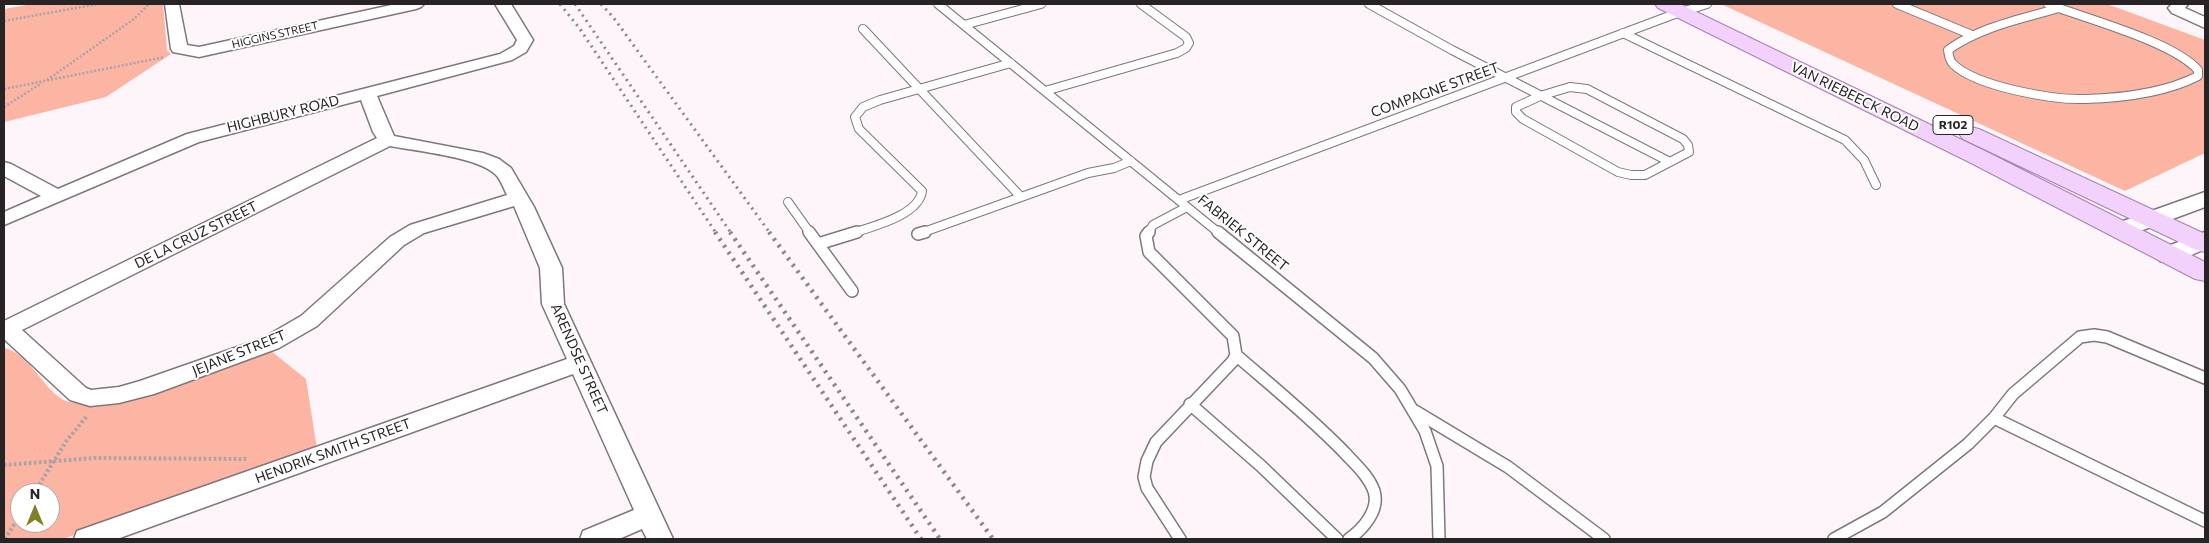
<!DOCTYPE html>
<html>
<head>
<meta charset="utf-8">
<style>
  body { margin:0 }
  #map { position:relative; width:2209px; height:543px; overflow:hidden; background:#fef5fa; font-family:Commissioner,sans-serif }
  canvas { display:block }
  .frame { position:absolute; inset:0; border:5px solid #282426; pointer-events:none }
  .north { position:absolute; left:10px; top:483px; width:50px; height:50px; box-sizing:border-box; background:#fff; border:1px solid #a9a7a8; border-radius:50%; rotate:0deg; font-size:14px; font-weight:700; line-height:20px; text-align:center; color:#282426 }
  .north::after { content:''; display:block; margin:auto; width:18px; height:22px; background:#7f8028; clip-path:polygon(50% 0,100% 100%,50% 72%,0 100%) }
</style>
</head>
<body>
<div id="map">
<canvas width="2209" height="543"></canvas>
<div class="frame"></div>
<div class="north">N</div>
</div>
<script>
const context = document.querySelector('canvas').getContext('2d');
context.lineJoin = 'round';
function fillPath(path, color) {
  context.fillStyle = color;
  context.fill(path, 'evenodd');
}
function trace(path, color, width, dash) {
  context.strokeStyle = color;
  context.lineWidth = width;
  context.lineCap = dash ? 'butt' : 'round';
  context.setLineDash(dash || []);
  context.stroke(path);
}
function label(font, color, halo, rows, align = 'center') {
  context.font = font + ' Commissioner,sans-serif';
  context.lineWidth = 4;
  context.setLineDash([]);
  context.textBaseline = 'middle';
  context.strokeStyle = halo;
  context.fillStyle = color;
  for (const [text, x, y, turn = 0] of rows) {
    context.save();
    context.translate(x, y);
    context.rotate((+turn || 0) * Math.PI / 180);
    context.textAlign = isNaN(turn) ? turn : align;
    if (halo) context.strokeText(text, 0, 0);
    context.fillText(text, 0, 0);
    context.restore();
  }
}
const green = new Path2D(`
  M 32,4 L 163,4 L 167,50 L 171,54 L 106,97 L 4,122 L 4,9 Z
  M 1721,4 L 2107,4 L 2205,40 L 2205,153 L 2125,191 Z
  M 4,348 C 30,353 44,392 66,401 C 99,414 232,363 271,351 L 306,379 L 317,449 L 63,539 L 4,539 ZM 20,493 L 50,493 L 50,523 L 20,523 Z`);
const pathFar1 = new Path2D(`
  M 4,21 L 98,4
  M 47,80 L 134,19 L 149,4
  M 4,89 L 165,57
  M 4,107 L 42,83`);
const path = new Path2D(`
  M 4,465 L 94,458 L 248,459
  M 34,493 L 67,440 L 88,415
  M 5,539 L 20,515`);
const serviceFar1 = new Path2D(`
  M 938,4 L 1219,233
  M 1369,4 L 1452,50 L 1670,162
  M 1897,4 L 1972,35
  M 2048,4 L 2059,8
  M 2059,8 C 2095,21 2174,43 2198,70 L 2198,76 C 2165,93 2122,98 2085,99 C 2053,100 1977,87 1953,64 C 1949,60 1949,55 1948,50 C 1980,27 2021,19 2059,8 Z
  M 964,25 L 1041,4
  M 863,29 L 1020,196
  M 1623,33 L 1845,140 L 1864,160 L 1876,185
  M 1570,87 L 1587,89 L 1683,139 L 1688,145 L 1689,152 L 1645,175 L 1631,175 L 1618,172 L 1523,119 L 1516,112 L 1516,107 L 1540,96 Z
  M 1045,91 L 1177,53 L 1186,48 L 1189,43 L 1186,37 L 1141,4
  M 1179,200 L 1672,15 L 1707,4
  M 788,202 L 810,233
  M 853,233 C 874,226 919,215 922,191 L 859,129 L 855,117 L 863,107 L 880,100 L 1011,63
  M 921,233 L 1088,173 L 1114,168 L 1131,161
  M 1148,233 L 1153,225 L 1187,207`);
const service = new Path2D(`
  M 809,232 L 852,291
  M 1149,232 L 1146,236 L 1149,252 L 1233,336 L 1236,355 L 1233,361 L 1156,442 L 1147,461 L 1144,477 L 1147,488 L 1180,539
  M 1218,232 L 1373,358 L 1400,389 L 1425,431 L 1437,466 L 1439,539
  M 918,234 L 925,232
  M 818,244 L 857,232
  M 1236,355 C 1273,387 1310,417 1344,452 C 1354,463 1369,476 1374,491 C 1380,510 1363,529 1349,539
  M 1190,404 L 1261,466 L 1337,539
  M 1415,411 L 1508,467 L 1604,539
  M 1994,418 L 2205,521
  M 1834,539 L 1883,512 L 1968,444 L 1994,418 L 2013,394 L 2080,337 L 2094,335 L 2107,337 L 2205,378`);
const minor = new Path2D(`
  M 165,4 L 179,4 L 187,45 L 199,47 L 396,4 L 424,4 L 421,7 L 416,9 L 199,57 L 173,52 L 171,49 Z
  M 495,4 L 511,4 L 533,40 L 526,52 L 512,60 L 377,96 L 394,136 L 483,153 L 499,159 L 511,168 L 534,207 L 562,268 L 564,304 L 673,539 L 647,539 L 642,529 L 619,539 L 580,539 L 583,531 L 634,510 L 573,374 L 117,539 L 74,539 L 77,531 L 567,359 L 542,304 L 540,268 L 514,206 L 424,233 L 404,245 L 317,326 L 279,348 L 154,394 L 119,403 L 90,406 L 70,400 L 4,339 L 4,321 L 377,138 L 373,132 L 361,100 L 199,142 L 4,225 L 4,212 L 41,196 L 4,176 L 4,162 L 11,164 L 58,189 L 187,134 L 500,54 L 514,46 L 517,40 ZM 390,146 C 416,151 479,157 496,175 C 501,180 504,189 507,195 L 410,225 L 390,237 L 301,316 L 263,338 L 140,381 L 119,387 L 91,390 L 86,388 L 22,330 Z
  M 2172,4 L 2188,4 L 2185,8 L 2205,17 L 2205,28 L 2172,13 L 2168,8 Z`);
const tertiary = new Path2D(`
  M 2205,192 L 2205,207 L 2121,238 L 2112,235 L 2108,230 L 2112,225 Z
  M 2205,232 L 2205,249 L 2178,261 L 2169,263 L 2160,261 L 2156,255 L 2160,249 Z`);
const primary = new Path2D(`
  M 1655,4 L 1680,4 L 1989,153 L 2205,262 L 2205,281 L 2195,279 L 1971,163 L 1658,8 Z
  M 1971,127 L 1979,129 L 2205,234 L 2205,252 L 2196,250 L 1963,139 L 1959,134 L 1963,129 Z`);
const railFar1 = new Path2D(`
  M 560,4 L 580,29 L 716,233
  M 575,4 L 731,233
  M 601,4 L 613,17 L 770,233`);
const rail = new Path2D(`
  M 715,232 L 921,539
  M 730,232 L 940,539
  M 769,232 L 993,539`);
const farStreetnames = [
  ["HIGGINS STREET",275,35,-13]
];
const shields = [
  [1953,125,40]
];
const shieldNames = [
  ["R102",1953,125]
];
const streetNames = [
  ["COMPAGNE STREET",1435,90,-20],
  ["VAN RIEBEECK ROAD",1855,97,26],
  ["HIGHBURY ROAD",283,114,-14],
  ["FABRIEK STREET",1243,233,39],
  ["DE LA CRUZ STREET",196,235,-26],
  ["JEJANE STREET",239,353,-22],
  ["ARENDSE STREET",579,359,66],
  ["HENDRIK SMITH STREET",333,451,-20]
];
fillPath(green, '#fcb4a3');
trace(serviceFar1, '#80767c', 10);
trace(service, '#80767c', 14);
trace(minor, '#80767c', 3);
trace(tertiary, '#80767c', 3);
trace(primary, '#a582b0', 2);
trace(pathFar1, '#a9a2a6', 2.5, [2, 2]);
trace(path, '#a9a2a6', 4, [2.5, 2.5]);
trace(serviceFar1, '#fff', 8);
trace(service, '#fff', 11);
fillPath(minor, '#fff');
fillPath(tertiary, '#fff');
fillPath(primary, '#f2d2fc');
trace(railFar1, '#8c8589', 3, [2, 4.5]);
trace(rail, '#8c8589', 4.5, [2.5, 5.5]);
label('11px', '#282426', '#fff', farStreetnames);
for (const [x, y, w] of shields) {
  const box = new Path2D();
  box.roundRect(x - w / 2, y - 9.5, w, 19, 4);
  context.fillStyle = '#fff';
  context.fill(box);
  trace(box, '#282426', 1);
}
label('bold 12px', '#282426', null, shieldNames);
label('14px', '#282426', '#fff', streetNames);
</script>
</body>
</html>
